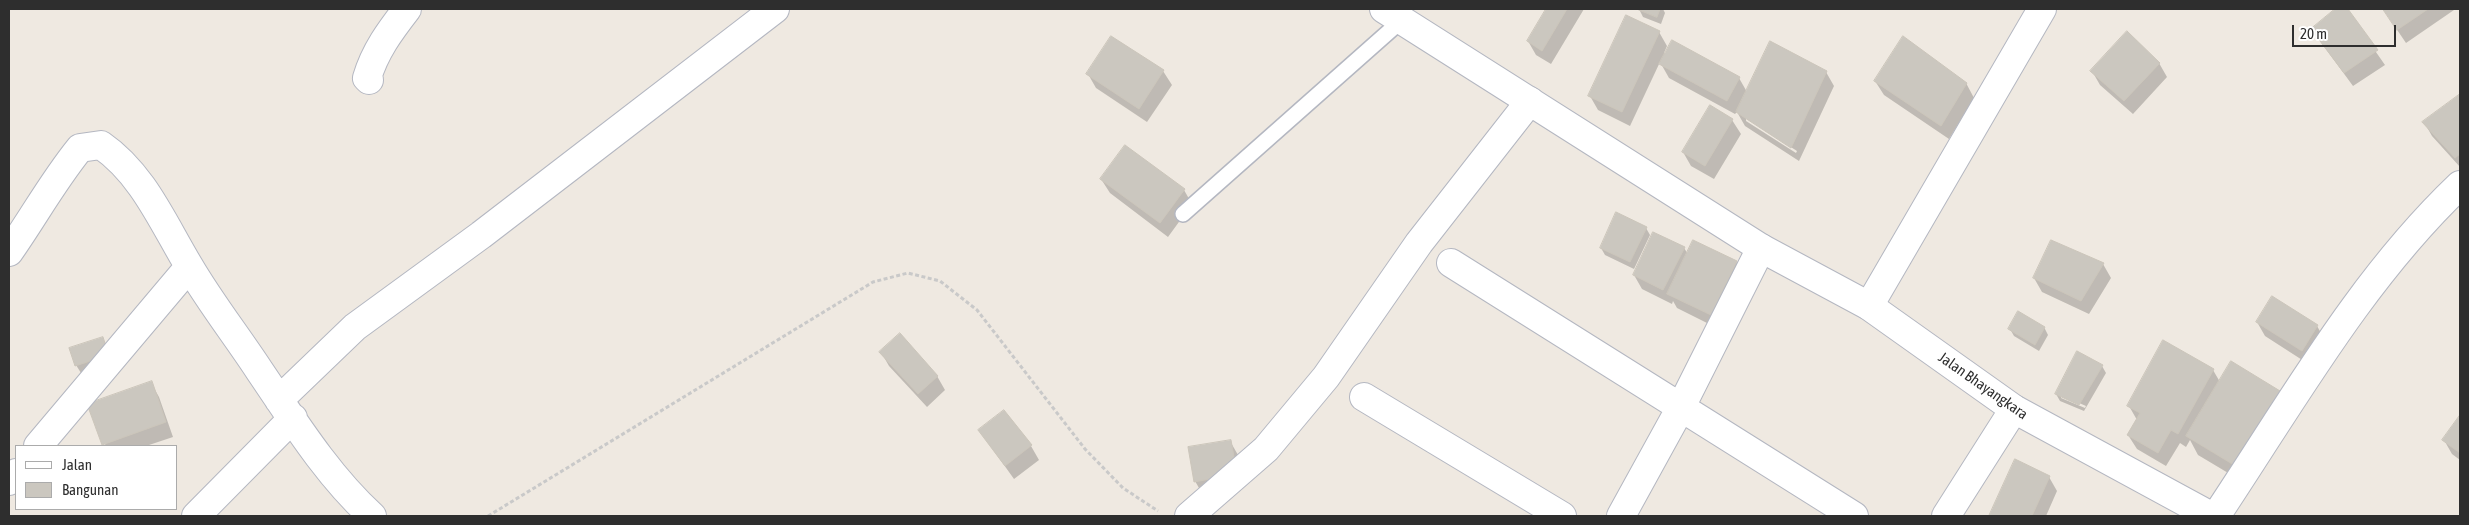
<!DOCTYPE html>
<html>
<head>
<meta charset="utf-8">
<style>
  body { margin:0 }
  #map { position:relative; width:2469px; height:525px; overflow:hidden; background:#efe9e1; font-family:"Asap Condensed",sans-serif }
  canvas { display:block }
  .frame { position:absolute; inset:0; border:10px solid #2e2e2e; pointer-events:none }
  .legend { position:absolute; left:15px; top:445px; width:162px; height:65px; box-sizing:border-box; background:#fff; border:1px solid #ababab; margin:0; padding:6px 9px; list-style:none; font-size:15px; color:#2e2e2e }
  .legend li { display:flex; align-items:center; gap:10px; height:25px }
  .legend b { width:25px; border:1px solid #ababab }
  .scale { position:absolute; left:2292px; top:25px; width:104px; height:22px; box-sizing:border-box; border:2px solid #2e2e2e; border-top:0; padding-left:6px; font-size:15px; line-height:18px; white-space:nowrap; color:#2e2e2e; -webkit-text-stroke:4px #fff; paint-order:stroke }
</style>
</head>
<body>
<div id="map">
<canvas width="2469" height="525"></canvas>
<div class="frame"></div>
<ul class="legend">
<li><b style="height:6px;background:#fff"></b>Jalan</li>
<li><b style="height:14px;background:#cbc7bf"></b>Bangunan</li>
</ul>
<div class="scale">20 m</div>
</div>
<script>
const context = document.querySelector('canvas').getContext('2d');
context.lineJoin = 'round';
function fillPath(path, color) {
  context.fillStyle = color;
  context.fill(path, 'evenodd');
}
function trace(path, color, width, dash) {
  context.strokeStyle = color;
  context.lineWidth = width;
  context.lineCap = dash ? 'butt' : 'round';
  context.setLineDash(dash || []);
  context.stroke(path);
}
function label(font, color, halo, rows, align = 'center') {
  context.font = font + ' "Asap Condensed",sans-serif';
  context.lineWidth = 5;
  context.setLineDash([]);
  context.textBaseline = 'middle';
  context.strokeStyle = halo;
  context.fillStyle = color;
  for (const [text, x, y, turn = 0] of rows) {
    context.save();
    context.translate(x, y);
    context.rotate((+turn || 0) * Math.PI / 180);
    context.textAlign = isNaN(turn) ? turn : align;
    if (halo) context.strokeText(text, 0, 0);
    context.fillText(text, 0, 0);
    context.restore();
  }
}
const shadow = new Path2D(`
  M 1547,9 L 1584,9 L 1551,64 L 1536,55 L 1528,41 Z
  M 1639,9 L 1663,9 L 1665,13 L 1661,24 L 1643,17 Z
  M 2337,9 L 2346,9 L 2385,65 L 2353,86 L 2312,30 Z
  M 2383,9 L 2453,9 L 2454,10 L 2406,43 Z
  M 1659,32 L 1667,46 L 1664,53 L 1666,54 L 1673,42 L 1739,78 L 1747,92 L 1826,72 L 1834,86 L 1799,161 L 1745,126 L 1737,112 L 1735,114 L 1669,78 L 1660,62 L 1630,126 L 1598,110 L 1590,96 ZM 1746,118 L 1797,151 L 1796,153 L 1746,121 Z
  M 1112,37 L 1163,71 L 1172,85 L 1147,122 L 1096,88 L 1088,74 Z
  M 2159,63 L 2167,77 L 2133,114 L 2100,85 L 2092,71 Z
  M 1875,81 L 1966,83 L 1974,98 L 1949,139 L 1884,95 Z
  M 2460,95 L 2460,167 L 2432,136 L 2424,122 Z
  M 1710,107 L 1732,120 L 1741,134 L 1714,179 L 1691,166 L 1683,152 Z
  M 1101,179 L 1184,190 L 1192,204 L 1168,237 L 1110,193 Z
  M 1646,228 L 1650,235 L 1634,269 L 1605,255 L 1601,248 Z
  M 1684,248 L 1688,254 L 1736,262 L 1744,276 L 1719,329 L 1677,308 L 1673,301 L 1672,304 L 1642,289 L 1634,275 Z
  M 2103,264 L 2111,278 L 2089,314 L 2042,292 L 2034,278 Z
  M 2257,322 L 2317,326 L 2325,340 L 2310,365 L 2265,336 Z
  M 2044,327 L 2048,335 L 2039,351 L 2014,336 L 2010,329 Z
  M 103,339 L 113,362 L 81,373 L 76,365 Z
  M 881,352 L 937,376 L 945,390 L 927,407 L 889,366 Z
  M 2102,366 L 2106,373 L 2084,411 L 2060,401 L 2056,394 ZM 2061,395 L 2086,406 L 2085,408 L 2061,398 Z
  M 2213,370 L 2220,382 L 2250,486 L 2198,455 L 2190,440 L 2186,447 L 2180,443 L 2166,466 L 2137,449 L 2128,435 L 2137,420 L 2129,406 Z
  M 151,383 L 159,397 L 173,437 L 146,446 L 104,446 Z
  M 2460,417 L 2460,460 L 2452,454 L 2444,440 Z
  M 979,430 L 1031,446 L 1039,460 L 1014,479 Z
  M 1230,441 L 1238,455 L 1244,488 L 1203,495 L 1195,481 Z
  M 2015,461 L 2049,477 L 2057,491 L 2046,516 L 1990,516 Z`);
const building = new Path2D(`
  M 1546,9 L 1567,9 L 1542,51 L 1527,41 Z
  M 1637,9 L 1660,9 L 1657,17 Z
  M 2335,9 L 2348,9 L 2378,50 L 2344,73 L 2311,29 Z
  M 2383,9 L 2428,9 L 2397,30 Z
  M 1626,15 L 1660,31 L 1622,112 L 1588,96 Z
  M 2127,31 L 2160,63 L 2124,101 L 2090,71 Z
  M 1111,36 L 1164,70 L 1139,109 L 1086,74 Z
  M 1903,36 L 1967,83 L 1941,126 L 1874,81 Z
  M 1672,40 L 1740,77 L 1727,101 L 1659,64 Z
  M 1770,41 L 1827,71 L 1791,148 L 1736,112 Z
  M 2460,94 L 2460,154 L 2455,158 L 2422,122 Z
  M 1710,105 L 1733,119 L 1705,166 L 1682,152 Z
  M 1125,145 L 1185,189 L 1160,223 L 1100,179 Z
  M 1616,212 L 1647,227 L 1630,262 L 1600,248 Z
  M 1653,232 L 1685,247 L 1663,290 L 1633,275 Z
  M 1693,240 L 1737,261 L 1711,315 L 1667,294 Z
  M 2051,240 L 2104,263 L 2081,301 L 2033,278 Z
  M 2272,296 L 2318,325 L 2302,351 L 2256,322 Z
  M 2018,311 L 2045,327 L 2035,345 L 2008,329 Z
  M 900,333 L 938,376 L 918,394 L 879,352 Z
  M 103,337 L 109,355 L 75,366 L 69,348 Z
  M 2163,340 L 2214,369 L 2178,434 L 2171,430 L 2158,453 L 2127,435 L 2140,413 L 2127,406 Z
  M 2077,351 L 2103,365 L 2079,405 L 2055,394 Z
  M 2231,361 L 2285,394 L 2239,468 L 2186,436 Z
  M 152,381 L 166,422 L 102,445 L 87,404 Z
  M 1004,410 L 1032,445 L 1005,466 L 978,430 Z
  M 2460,415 L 2460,453 L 2442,440 Z
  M 1231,440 L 1237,474 L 1194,482 L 1188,447 Z
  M 2015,459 L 2050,476 L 2032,516 L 1989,516 Z`);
const path = new Path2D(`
  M 488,516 L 873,282 L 908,273 L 940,281 L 977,310 L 1085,449 L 1123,488 L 1158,511`);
const service = new Path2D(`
  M 1183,214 L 1402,20`);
const minor = new Path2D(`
  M 369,80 L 367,78 C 375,51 390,31 407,9
  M 9,252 C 33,218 53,181 80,148 L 101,145 C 143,174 163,223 189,266 C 210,302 236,335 259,370 C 293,420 327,475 372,516
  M 1451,263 L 1854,516
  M 1869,306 L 2042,9
  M 1364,397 L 1562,516
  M 279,400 L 355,327 L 481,235 L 775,9
  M 38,446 L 189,267
  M 9,481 L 16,473
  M 196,516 L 293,418
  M 1189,516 L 1266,449 L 1326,377 L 1419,243 L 1530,101
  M 1621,516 L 1681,407 L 1761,248
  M 1946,516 L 2014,409
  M 2216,516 C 2292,402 2361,279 2460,185`);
const tertiary = new Path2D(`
  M 1384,9 L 1761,248 L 1869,306 L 2014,409 L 2211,516`);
const streetNames = [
  ["Jalan Bhayangkara",1983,386,35]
];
fillPath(shadow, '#0003');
fillPath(building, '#cbc7bf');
trace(building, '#cbc5ba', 1);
trace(service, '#b4b7c1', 18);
trace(minor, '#b4b7c1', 30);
trace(tertiary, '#b4b7c1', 30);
trace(path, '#c9c9c9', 3, [4, 2.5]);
trace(service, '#fff', 15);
trace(minor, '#fff', 28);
trace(tertiary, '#fff', 28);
label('15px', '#2e2e2e', '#fff', streetNames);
</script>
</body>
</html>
